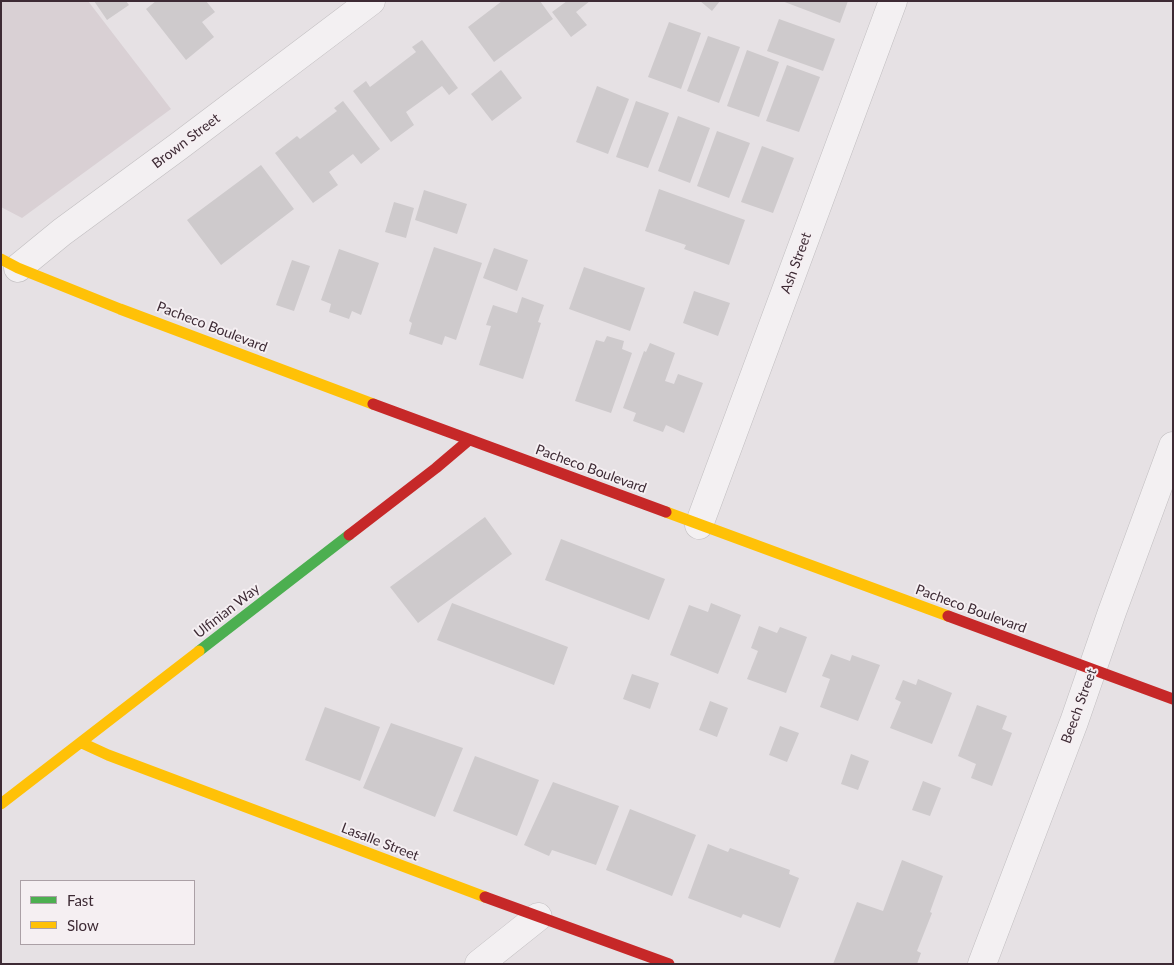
<!DOCTYPE html>
<html>
<head>
<meta charset="utf-8">
<style>
  body { margin:0 }
  #map { position:relative; width:1174px; height:965px; overflow:hidden; background:#e6e1e4; font-family:Lato,sans-serif }
  canvas { display:block }
  .frame { position:absolute; inset:0; border:2px solid #3d2a34; pointer-events:none }
  .legend { position:absolute; left:20px; top:880px; width:175px; height:65px; box-sizing:border-box; background:#f5eff2; border:1px solid #aba0a6; margin:0; padding:6px 9px; list-style:none; font-size:15px; color:#3d2a34 }
  .legend li { display:flex; align-items:center; gap:10px; height:25px }
  .legend b { width:25px; border:1px solid #aba0a6 }
</style>
</head>
<body>
<div id="map">
<canvas width="1174" height="965"></canvas>
<div class="frame"></div>
<ul class="legend">
<li><b style="height:6px;background:#4caf50"></b>Fast</li>
<li><b style="height:6px;background:#ffc107"></b>Slow</li>
</ul>
</div>
<script>
const context = document.querySelector('canvas').getContext('2d');
context.lineJoin = 'round';
function fillPath(path, color) {
  context.fillStyle = color;
  context.fill(path, 'evenodd');
}
function trace(path, color, width, dash) {
  context.strokeStyle = color;
  context.lineWidth = width;
  context.lineCap = dash ? 'butt' : 'round';
  context.setLineDash(dash || []);
  context.stroke(path);
}
function label(font, color, halo, rows, align = 'center') {
  context.font = font + ' Lato,sans-serif';
  context.lineWidth = 4;
  context.setLineDash([]);
  context.textBaseline = 'middle';
  context.strokeStyle = halo;
  context.fillStyle = color;
  for (const [text, x, y, turn = 0] of rows) {
    context.save();
    context.translate(x, y);
    context.rotate((+turn || 0) * Math.PI / 180);
    context.textAlign = isNaN(turn) ? turn : align;
    if (halo) context.strokeText(text, 0, 0);
    context.fillText(text, 0, 0);
    context.restore();
  }
}
const built = new Path2D(`
  M 1,1 L 88,1 L 171,109 L 22,218 L 1,207 Z`);
const building = new Path2D(`
  M 94,1 L 126,1 L 129,5 L 107,20 Z
  M 156,1 L 206,1 L 215,12 L 202,22 L 214,37 L 186,60 L 146,9 Z
  M 502,1 L 540,1 L 553,19 L 494,62 L 468,27 Z
  M 567,1 L 590,1 L 576,12 L 587,25 L 571,37 L 552,12 Z
  M 700,1 L 720,1 L 712,11 Z
  M 782,1 L 848,1 L 840,23 Z
  M 779,19 L 835,39 L 823,71 L 767,51 Z
  M 669,22 L 701,33 L 681,89 L 648,77 Z
  M 708,36 L 740,47 L 719,103 L 687,91 Z
  M 422,40 L 458,88 L 449,95 L 442,86 L 406,112 L 414,125 L 391,142 L 353,91 L 366,81 L 370,87 L 416,52 L 412,47 Z
  M 747,50 L 779,62 L 759,117 L 727,106 Z
  M 787,65 L 820,77 L 799,132 L 766,121 Z
  M 501,70 L 522,98 L 492,121 L 471,94 Z
  M 597,86 L 629,99 L 608,154 L 576,142 Z
  M 343,101 L 380,149 L 361,164 L 353,154 L 329,172 L 338,185 L 313,203 L 275,153 L 297,136 L 300,139 L 337,111 L 334,108 Z
  M 636,101 L 669,113 L 648,168 L 616,157 Z
  M 678,116 L 710,128 L 690,183 L 658,171 Z
  M 717,131 L 750,143 L 729,198 L 697,186 Z
  M 762,146 L 794,158 L 773,213 L 741,202 Z
  M 261,165 L 294,209 L 221,265 L 187,220 Z
  M 659,189 L 745,220 L 729,265 L 684,249 L 686,245 L 645,231 Z
  M 424,190 L 467,204 L 457,234 L 415,220 Z
  M 394,202 L 414,208 L 406,238 L 385,232 Z
  M 434,247 L 482,263 L 456,340 L 445,336 L 442,345 L 409,334 L 412,323 L 409,321 Z
  M 494,248 L 528,260 L 517,291 L 483,278 Z
  M 339,249 L 379,263 L 361,315 L 352,311 L 349,319 L 329,312 L 331,304 L 321,300 Z
  M 292,260 L 310,266 L 294,311 L 276,305 Z
  M 584,267 L 645,288 L 630,331 L 569,309 Z
  M 694,291 L 730,303 L 718,336 L 683,323 Z
  M 522,297 L 544,305 L 538,322 L 541,323 L 523,379 L 479,365 L 491,326 L 486,325 L 493,305 L 517,313 Z
  M 607,336 L 624,341 L 622,349 L 632,353 L 611,413 L 575,401 L 596,340 L 604,342 Z
  M 650,343 L 675,353 L 665,381 L 674,384 L 678,374 L 703,383 L 684,433 L 666,425 L 663,432 L 633,421 L 636,413 L 623,408 L 644,351 L 646,352 Z
  M 485,517 L 512,554 L 418,623 L 390,587 Z
  M 561,539 L 665,579 L 649,620 L 545,580 Z
  M 452,603 L 568,647 L 554,685 L 437,640 Z
  M 711,603 L 741,615 L 718,674 L 670,655 L 689,605 L 708,612 Z
  M 759,626 L 777,633 L 780,627 L 807,637 L 786,693 L 747,679 L 758,651 L 751,648 Z
  M 831,654 L 850,661 L 852,655 L 880,665 L 858,721 L 820,707 L 830,679 L 822,676 Z
  M 632,674 L 659,683 L 650,709 L 623,699 Z
  M 918,679 L 952,693 L 932,744 L 890,728 L 901,702 L 895,699 L 903,680 L 916,685 Z
  M 710,701 L 728,708 L 717,737 L 699,730 Z
  M 977,705 L 1007,716 L 1002,729 L 1012,733 L 992,786 L 971,778 L 976,764 L 958,756 Z
  M 325,707 L 380,727 L 360,781 L 305,760 Z
  M 391,723 L 463,748 L 435,817 L 363,788 Z
  M 780,726 L 799,733 L 787,762 L 769,755 Z
  M 851,754 L 869,761 L 858,790 L 841,784 Z
  M 475,756 L 539,780 L 517,836 L 453,811 Z
  M 923,781 L 941,788 L 930,816 L 912,810 Z
  M 553,782 L 619,806 L 596,865 L 552,850 L 549,856 L 524,845 Z
  M 630,809 L 696,835 L 672,896 L 606,870 Z
  M 708,844 L 728,852 L 730,848 L 790,870 L 789,874 L 799,878 L 780,928 L 743,914 L 741,918 L 688,898 Z
  M 902,860 L 943,876 L 930,912 L 932,913 L 917,951 L 921,953 L 917,964 L 833,964 L 857,902 L 883,911 Z`);
const street = new Path2D(`
  M 18,268 L 62,232 L 179,146 L 371,1
  M 699,525 L 893,1
  M 479,964 L 538,917
  M 982,964 L 1074,722 L 1112,612 L 1173,446`);
const fast = new Path2D(`
  M 199,651 L 349,535`);
const slow = new Path2D(`
  M 1,259 L 18,268 L 120,309 L 373,404
  M 666,512 L 948,616
  M 82,743 L 108,755 L 485,897
  M 1,804 L 199,651`);
const jam = new Path2D(`
  M 373,404 L 666,512
  M 349,535 L 436,468 L 469,440
  M 948,616 L 1173,699
  M 485,897 L 669,964`);
const streetNames = [
  ["Brown Street",186,141,-37],
  ["Ash Street",796,263,-70],
  ["Pacheco Boulevard",212,327,21],
  ["Pacheco Boulevard",591,469,20],
  ["Pacheco Boulevard",971,609,20],
  ["Ulfinian Way",227,611,-38],
  ["Beech Street",1079,706,-70],
  ["Lasalle Street",380,842,21]
];
fillPath(built, '#d9d0d4');
fillPath(building, '#cecacc');
trace(street, '#c1bec0', 29);
trace(street, '#f3f0f2', 28);
trace(fast, '#4caf50', 11);
trace(slow, '#ffc107', 11);
trace(jam, '#c62828', 11);
label('14px', '#3d2a34', '#f5eff2', streetNames);
</script>
</body>
</html>
